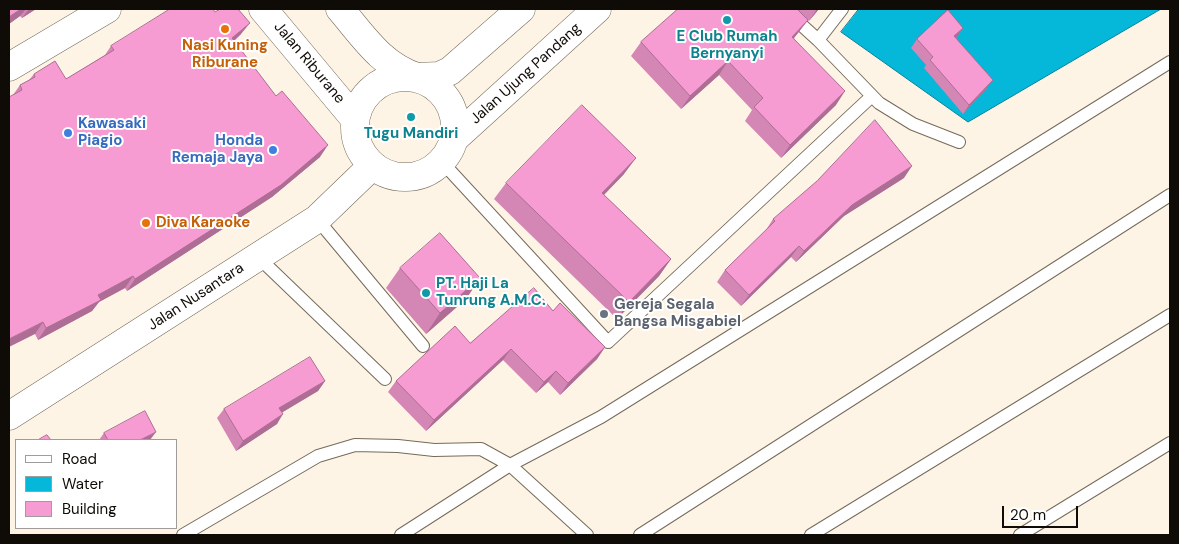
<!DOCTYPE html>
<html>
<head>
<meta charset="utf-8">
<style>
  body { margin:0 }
  #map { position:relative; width:1179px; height:544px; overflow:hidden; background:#fef4e5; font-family:"DM Sans",sans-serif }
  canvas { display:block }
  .frame { position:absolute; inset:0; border:10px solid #0f0b06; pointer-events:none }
  .legend { position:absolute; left:15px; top:439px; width:162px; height:90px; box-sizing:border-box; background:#fff; border:1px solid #9f9d9b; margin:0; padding:6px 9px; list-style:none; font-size:15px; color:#0f0b06 }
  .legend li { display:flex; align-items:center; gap:10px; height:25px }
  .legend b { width:25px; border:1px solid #9f9d9b }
  .scale { position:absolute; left:1002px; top:506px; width:76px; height:22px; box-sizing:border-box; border:2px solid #0f0b06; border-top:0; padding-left:6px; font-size:15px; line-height:18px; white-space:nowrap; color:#0f0b06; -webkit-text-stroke:4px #fff; paint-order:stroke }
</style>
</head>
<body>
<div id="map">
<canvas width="1179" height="544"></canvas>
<div class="frame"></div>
<ul class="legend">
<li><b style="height:6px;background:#fff"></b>Road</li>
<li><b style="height:14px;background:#05b7d9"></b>Water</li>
<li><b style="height:14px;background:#f79cd3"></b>Building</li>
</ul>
<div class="scale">20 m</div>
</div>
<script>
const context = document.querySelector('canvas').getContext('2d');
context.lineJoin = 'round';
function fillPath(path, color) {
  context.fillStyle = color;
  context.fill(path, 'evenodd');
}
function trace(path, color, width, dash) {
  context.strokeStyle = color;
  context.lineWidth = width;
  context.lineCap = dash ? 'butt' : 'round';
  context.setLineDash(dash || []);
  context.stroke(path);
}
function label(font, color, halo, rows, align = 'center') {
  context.font = font + ' "DM Sans",sans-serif';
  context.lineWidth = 4;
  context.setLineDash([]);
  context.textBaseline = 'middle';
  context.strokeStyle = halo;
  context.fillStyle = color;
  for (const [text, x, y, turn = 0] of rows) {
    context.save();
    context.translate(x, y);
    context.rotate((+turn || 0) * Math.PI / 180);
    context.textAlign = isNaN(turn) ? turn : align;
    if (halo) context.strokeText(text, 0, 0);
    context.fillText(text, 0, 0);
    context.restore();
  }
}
const water = new Path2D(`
  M 859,9 L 1161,9 L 968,122 L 841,32 Z`);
const lane = new Path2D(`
  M 784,9 L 818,40 L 842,9
  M 818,40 L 879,103 L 913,124 L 959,142
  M 442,162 L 608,342 L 872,96
  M 317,219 L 423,346
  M 258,257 L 385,379
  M 183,535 L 318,456 L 355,445 L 398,446 L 434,450 L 481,449 L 510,465 L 601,417 L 1170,62
  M 401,535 L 510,465 L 587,535
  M 640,535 L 1170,195
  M 811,535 L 1170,315
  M 1020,535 L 1170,443`);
const secondary = new Path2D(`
  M 9,67 L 107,9
  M 417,77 L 439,76 L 450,71 L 521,9
  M 454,139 L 597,9`);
const highway = new Path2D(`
  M 263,9 L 354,118
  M 340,9 C 364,37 381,65 417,77
  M355 127a50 50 0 1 1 100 0a50 50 0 1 1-100 0Z
  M 9,416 L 317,219 L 372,166`);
const wall = new Path2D(`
  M 9,9 L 36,9 L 22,18 L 20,16 L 9,24 Z
  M 678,9 L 819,9 L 809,21 L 806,19 L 808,20 L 794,38 L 836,105 L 781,158 L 745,121 L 752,110 L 719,75 L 681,109 L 631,56 L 641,42 Z
  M 215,12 L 241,34 L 234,41 L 320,157 L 272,197 L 127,291 L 125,288 L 99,302 L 92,311 L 38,340 L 35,334 L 13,95 L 20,85 L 29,80 L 34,74 L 66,79 L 105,55 L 111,46 Z
  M 963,28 L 956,38 L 987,88 L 963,114 L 924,68 L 926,65 L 911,48 L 917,39 Z
  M 624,174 L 604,195 L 671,259 L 659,276 L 617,319 L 494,199 L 506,183 Z
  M 904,178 L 844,216 L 796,262 L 791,257 L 741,306 L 717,282 L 725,270 L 766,230 L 773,219 Z
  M 400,268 L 480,278 L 466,299 L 426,334 L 386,288 Z
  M 553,311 L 605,347 L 597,359 L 560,395 L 548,382 L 536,393 L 503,360 L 426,431 L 388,392 L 396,381 L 470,343 Z
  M 325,381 L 318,391 L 282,412 L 277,424 L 236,451 L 217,418 L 224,409 Z
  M 104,433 L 150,440 L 99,440 Z`);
const shadedWall = new Path2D(`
  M 21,9 L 26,9 L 20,16 L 9,24 L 9,17 Z
  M 29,9 L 36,9 L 22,18 Z
  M 817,9 L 819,9 L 809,21 Z
  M 808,20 L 798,33 L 783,51 L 792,37 Z
  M 250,23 L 241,34 L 224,50 L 232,38 Z
  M 963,28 L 957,37 L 948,44 L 954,36 Z
  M 728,61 L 719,75 L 681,109 L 690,96 Z
  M 993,80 L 987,88 L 963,114 L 969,105 Z
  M 845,91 L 836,105 L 781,158 L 790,145 Z
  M 328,145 L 320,157 L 272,197 L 127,291 L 135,279 Z
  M 636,158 L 624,174 L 590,209 L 602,193 Z
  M 912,166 L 904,178 L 844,216 L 796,262 L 804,251 L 852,205 Z
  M 799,246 L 791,257 L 741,306 L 749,295 Z
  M 671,259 L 659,276 L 617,319 L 629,302 Z
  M 133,276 L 125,288 L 99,302 L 92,311 L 38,340 L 46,328 L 98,295 Z
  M 480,278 L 466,299 L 426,334 L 440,313 Z
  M 43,322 L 35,334 L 9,347 L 9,339 Z
  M 605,347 L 597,359 L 560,395 L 568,383 Z
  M 511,349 L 503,360 L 426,431 L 434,420 Z
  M 556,371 L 548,382 L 536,393 L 544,382 Z
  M 325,381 L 318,391 L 273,418 L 279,408 Z
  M 283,414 L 277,424 L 236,451 L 243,441 Z
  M 156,432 L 150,440 L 140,440 Z`);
const building = new Path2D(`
  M 9,9 L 21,9 L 9,17 Z
  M 170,9 L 213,9 L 215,12 L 220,9 L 238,9 L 250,23 L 232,38 L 276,96 L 282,91 L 328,145 L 281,185 L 135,279 L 133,276 L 98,295 L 101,300 L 46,328 L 43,322 L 9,339 L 9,97 L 22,90 L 20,85 L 35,77 L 34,74 L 55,61 L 66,79 L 114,50 L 111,46 Z
  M 678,9 L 797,9 L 808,20 L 792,37 L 845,91 L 790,145 L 754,107 L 763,98 L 728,61 L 690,96 L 641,42 Z
  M 948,10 L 963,28 L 954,36 L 993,80 L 969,105 L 930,60 L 933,57 L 917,39 Z
  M 582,105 L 636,158 L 602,193 L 671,259 L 629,302 L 506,183 Z
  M 875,120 L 912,166 L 852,205 L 804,251 L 799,246 L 749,295 L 725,270 L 775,221 L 773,219 L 817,181 Z
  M 440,233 L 480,278 L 440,313 L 400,268 Z
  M 534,288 L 553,311 L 560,303 L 605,347 L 568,383 L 556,371 L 544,382 L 511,349 L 434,420 L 396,381 L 455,326 L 470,343 Z
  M 310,357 L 325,381 L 279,408 L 283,414 L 243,441 L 224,409 Z
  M 145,411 L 156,432 L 140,440 L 108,440 L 104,433 Z
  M 47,435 L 51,440 L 38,440 Z`);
const markers = [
  [727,20,5,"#0f9aa8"],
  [225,29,5,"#e8710a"],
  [411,117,5,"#0f9aa8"],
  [68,133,5,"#3f7fe0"],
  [273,150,5,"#3f7fe0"],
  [146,223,5,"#e8710a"],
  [426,293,5,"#0f9aa8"],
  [604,314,5,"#6b7280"]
];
const cultureNames = [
  ["E Club Rumah",727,37],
  ["Bernyanyi",727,54],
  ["Tugu Mandiri",411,134],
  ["PT. Haji La",436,284,"left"],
  ["Tunrung A.M.C.",436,301,"left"]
];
const foodNames = [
  ["Nasi Kuning",225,46],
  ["Riburane",225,63],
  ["Diva Karaoke",156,223,"left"]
];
const streetNames = [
  ["Jalan Riburane",309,63,50],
  ["Jalan Ujung Pandang",526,74,-42],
  ["Jalan Nusantara",196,297,-33]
];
const shopNames = [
  ["Kawasaki",78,124],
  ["Piagio",78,141],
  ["Honda",263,141,"right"],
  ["Remaja Jaya",263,158,"right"]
];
const worshipNames = [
  ["Gereja Segala",614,305],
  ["Bangsa Misgabiel",614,322]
];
fillPath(water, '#05b7d9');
trace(water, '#08839a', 1);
trace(lane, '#756b5a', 14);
trace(secondary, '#756b5a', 29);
trace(highway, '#756b5a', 29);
trace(lane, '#fff', 12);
trace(secondary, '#fff', 28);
trace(highway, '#fff', 28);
fillPath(wall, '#d486b5');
fillPath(shadedWall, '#ad6d94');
fillPath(building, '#f79cd3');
trace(building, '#ad6d94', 1);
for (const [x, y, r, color] of markers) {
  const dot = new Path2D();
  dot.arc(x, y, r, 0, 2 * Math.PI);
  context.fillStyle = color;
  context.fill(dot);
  trace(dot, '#fff', 2);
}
label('bold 15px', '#0d838f', '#fff', cultureNames);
label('bold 15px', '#c56008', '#fff', foodNames);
label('15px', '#0f0b06', '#fff', streetNames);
label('bold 15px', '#366cbe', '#fff', shopNames, 'left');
label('bold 15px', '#5b616d', '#fff', worshipNames, 'left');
</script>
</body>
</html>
